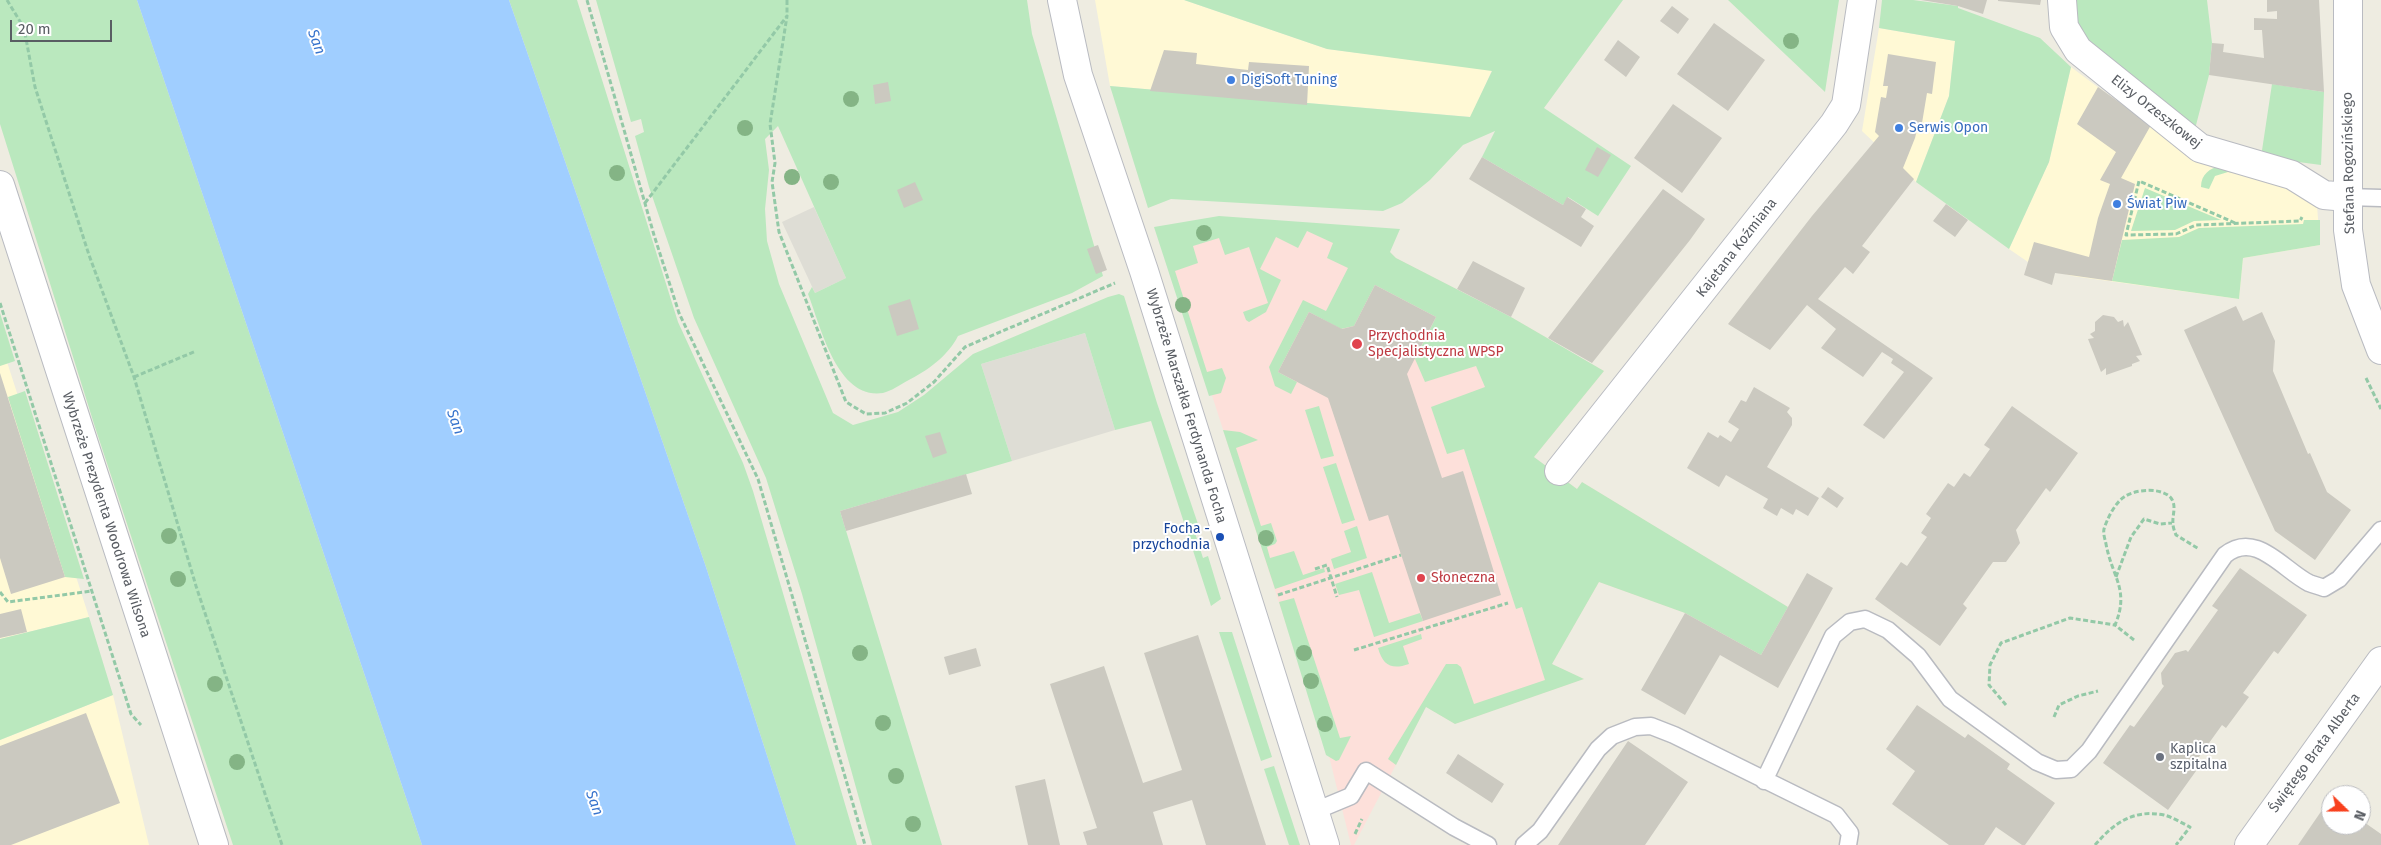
<!DOCTYPE html>
<html>
<head>
<meta charset="utf-8">
<style>
  body { margin:0 }
  #map { position:relative; width:2381px; height:845px; overflow:hidden; background:#eeece1; font-family:"Fira Sans",sans-serif }
  canvas { display:block }
  .north { position:absolute; left:2321px; top:785px; width:50px; height:50px; box-sizing:border-box; background:#fff; border:1px solid #bdbec1; border-radius:50%; rotate:112deg; font-size:14px; font-weight:700; line-height:20px; text-align:center; color:#595d63 }
  .north::after { content:''; display:block; margin:auto; width:18px; height:22px; background:#f8401d; clip-path:polygon(50% 0,100% 100%,50% 72%,0 100%) }
  .scale { position:absolute; left:10px; top:20px; width:102px; height:22px; box-sizing:border-box; border:2px solid #595d63; border-top:0; padding-left:6px; font-size:15px; line-height:18px; white-space:nowrap; color:#595d63; -webkit-text-stroke:4px #fff; paint-order:stroke }
</style>
</head>
<body>
<div id="map">
<canvas width="2381" height="845"></canvas>
<div class="north">N</div>
<div class="scale">20 m</div>
</div>
<script>
const context = document.querySelector('canvas').getContext('2d');
context.lineJoin = 'round';
function fillPath(path, color) {
  context.fillStyle = color;
  context.fill(path, 'evenodd');
}
function trace(path, color, width, dash) {
  context.strokeStyle = color;
  context.lineWidth = width;
  context.lineCap = dash ? 'butt' : 'round';
  context.setLineDash(dash || []);
  context.stroke(path);
}
function label(font, color, halo, rows, align = 'center') {
  context.font = font + ' "Fira Sans",sans-serif';
  context.lineWidth = 4;
  context.setLineDash([]);
  context.textBaseline = 'middle';
  context.strokeStyle = halo;
  context.fillStyle = color;
  for (const [text, x, y, turn = 0] of rows) {
    context.save();
    context.translate(x, y);
    context.rotate((+turn || 0) * Math.PI / 180);
    context.textAlign = isNaN(turn) ? turn : align;
    if (halo) context.strokeText(text, 0, 0);
    context.fillText(text, 0, 0);
    context.restore();
  }
}
const commercial = new Path2D(`
  M 1095,0 L 1184,0 L 1327,49 L 1492,70 L 1471,117 L 1110,86 Z
  M 1879,28 L 1955,41 L 1949,96 L 1916,182 L 1862,131 Z
  M 2071,67 L 2183,151 L 2212,168 L 2316,192 L 2320,245 L 2243,258 L 2239,299 L 2072,276 L 2028,262 L 2009,249 L 2049,162 Z
  M 0,340 L 89,617 L 0,639 Z
  M 113,695 L 149,845 L 0,845 L 0,740 Z`);
const industrial = new Path2D(`
  M 814,207 L 846,278 L 815,293 L 782,222 Z
  M 1085,333 L 1115,430 L 1012,461 L 981,364 Z`);
const medical = new Path2D(`
  M 1224,222 L 1372,234 L 1396,258 L 1511,317 L 1604,371 L 1534,457 L 1577,489 L 1582,482 L 1788,607 L 1761,655 L 1685,613 L 1599,582 L 1552,664 L 1584,679 L 1455,724 L 1426,707 L 1354,845 L 1351,845 L 1330,760 L 1162,241 Z`);
const green = new Path2D(`
  M 0,0 L 137,0 L 422,845 L 233,845 L 95,427 L 0,124 Z
  M 509,0 L 577,0 L 678,322 L 743,463 L 753,491 L 857,845 L 796,845 L 706,567 Z
  M 596,0 L 1027,0 L 1032,34 L 1103,276 L 1072,293 L 958,336 C 948,356 927,371 907,381 C 900,385 891,391 883,393 C 837,400 821,327 808,294 L 812,287 L 815,293 L 846,278 L 778,126 L 765,139 L 769,170 L 765,209 L 767,241 L 779,284 L 833,413 L 853,425 L 898,412 L 924,395 L 973,354 L 1108,297 L 1119,294 L 1124,296 L 1157,403 L 1200,530 L 1195,533 L 1203,558 L 1208,556 L 1221,599 L 1211,606 L 1151,421 L 1115,430 L 1085,333 L 981,364 L 1012,461 L 840,511 L 942,845 L 872,845 L 802,594 L 766,478 L 694,318 L 649,187 L 635,136 L 644,132 L 641,119 L 631,122 Z
  M 1184,0 L 1623,0 L 1544,108 L 1631,166 L 1598,216 L 1568,197 L 1563,205 L 1482,157 L 1495,131 L 1463,145 L 1430,180 L 1402,203 L 1383,211 L 1171,199 L 1148,208 L 1110,86 L 1470,117 L 1492,71 L 1327,49 Z
  M 1728,0 L 1839,0 L 1825,92 Z
  M 1882,0 L 1913,0 L 1958,6 L 1958,8 L 2040,38 L 2071,67 L 2049,162 L 2009,249 L 1916,182 L 1949,96 L 1955,41 L 1879,28 Z
  M 2074,0 L 2207,0 L 2212,43 L 2209,75 L 2195,129 C 2172,111 2076,40 2073,16 C 2072,11 2074,5 2074,0 Z
  M 2272,84 L 2324,92 L 2321,165 L 2261,157 Z
  M 2221,166 L 2250,175 L 2228,172 L 2215,176 L 2209,189 L 2201,187 C 2201,174 2210,168 2221,166 Z
  M 2145,188 L 2221,220 L 2194,221 L 2175,230 L 2131,231 Z
  M 1219,216 L 1400,229 L 1390,252 L 1396,258 L 1511,317 L 1604,371 L 1534,457 L 1577,489 L 1582,482 L 1788,607 L 1761,655 L 1685,613 L 1599,582 L 1552,664 L 1584,679 L 1455,724 L 1426,707 L 1396,765 L 1388,759 L 1446,664 L 1457,664 L 1461,667 L 1474,704 L 1545,680 L 1522,607 L 1516,609 L 1464,449 L 1447,454 L 1431,407 L 1485,387 L 1476,366 L 1425,382 L 1415,359 L 1436,317 L 1375,285 L 1354,326 L 1341,329 L 1309,312 L 1278,372 L 1297,382 L 1291,394 L 1275,386 L 1269,367 L 1303,300 L 1326,311 L 1348,268 L 1327,258 L 1333,243 L 1307,231 L 1298,248 L 1276,237 L 1260,269 L 1281,280 L 1266,312 L 1249,322 L 1246,320 L 1243,312 L 1268,303 L 1249,247 L 1225,255 L 1219,238 L 1193,246 L 1198,263 L 1175,271 L 1207,372 L 1222,368 L 1226,378 L 1221,393 L 1209,396 L 1154,227 Z
  M 2304,220 L 2320,220 L 2320,245 L 2243,258 L 2239,299 L 2112,281 L 2122,240 L 2179,237 L 2199,228 L 2303,224 Z
  M 0,313 L 15,361 L 0,366 Z
  M 25,391 L 84,579 L 65,577 L 8,397 Z
  M 1319,406 L 1334,456 L 1321,459 L 1305,410 Z
  M 1223,430 L 1240,432 L 1258,440 L 1236,448 L 1261,526 L 1271,523 L 1277,541 L 1275,544 L 1267,547 L 1270,558 L 1294,551 L 1303,575 L 1324,568 L 1325,572 L 1275,589 Z
  M 1336,463 L 1355,520 L 1342,524 L 1323,467 Z
  M 1357,526 L 1367,558 L 1334,569 L 1331,559 L 1351,552 L 1344,531 Z
  M 1372,572 L 1389,623 L 1420,613 L 1423,621 L 1374,637 L 1359,590 L 1339,595 L 1335,584 Z
  M 1294,598 L 1340,738 L 1351,736 L 1339,760 L 1336,761 L 1326,755 L 1279,602 Z
  M 89,617 L 113,695 L 0,740 L 0,639 Z
  M 1219,632 L 1232,632 L 1272,757 L 1261,761 Z
  M 1421,634 L 1422,639 L 1403,646 L 1409,664 C 1392,670 1383,666 1378,648 Z
  M 1274,766 L 1300,845 L 1289,845 L 1264,769 Z`);
const water = new Path2D(`
  M 137,0 L 509,0 L 706,567 L 796,845 L 422,845 Z`);
const building = new Path2D(`
  M 1921,0 L 1987,0 L 1983,14 L 1958,6 Z
  M 1998,0 L 2041,0 L 2040,5 L 1998,1 Z
  M 2267,0 L 2319,0 L 2324,92 L 2209,75 L 2212,43 L 2224,44 L 2223,52 L 2264,58 L 2262,30 L 2254,30 L 2254,18 L 2277,19 L 2277,11 L 2267,12 Z
  M 1672,6 L 1689,19 L 1678,34 L 1660,21 Z
  M 1714,23 L 1765,60 L 1728,111 L 1677,74 Z
  M 1618,40 L 1640,57 L 1626,77 L 1604,60 Z
  M 1164,50 L 1197,53 L 1196,64 L 1248,70 L 1249,62 L 1309,66 L 1307,105 L 1150,91 Z
  M 1888,54 L 1936,62 L 1932,94 L 1927,93 L 1922,123 L 1919,122 L 1915,138 L 1903,168 L 1914,179 L 1862,246 L 1870,252 L 1853,274 L 1845,267 L 1818,299 L 1933,378 L 1884,439 L 1863,425 L 1904,372 L 1891,363 L 1893,359 L 1882,352 L 1863,377 L 1821,348 L 1836,329 L 1807,305 L 1770,350 L 1728,324 L 1812,216 L 1879,136 L 1875,132 L 1881,97 L 1886,98 L 1888,86 L 1883,86 Z
  M 888,82 L 891,101 L 875,104 L 873,85 Z
  M 2098,87 L 2151,125 L 2121,178 L 2135,184 L 2112,281 L 2055,273 L 2052,285 L 2024,275 L 2034,242 L 2089,257 L 2098,218 L 2110,184 L 2100,180 L 2116,152 L 2077,124 Z
  M 1673,104 L 1722,138 L 1682,193 L 1634,158 Z
  M 1597,147 L 1611,155 L 1598,177 L 1585,170 Z
  M 1482,157 L 1563,205 L 1567,197 L 1586,209 L 1581,217 L 1594,226 L 1581,247 L 1469,179 Z
  M 915,182 L 923,200 L 904,208 L 897,190 Z
  M 1663,189 L 1705,219 L 1690,240 L 1592,363 L 1548,338 Z
  M 1946,204 L 1968,220 L 1955,237 L 1933,221 Z
  M 1098,245 L 1107,270 L 1096,274 L 1087,249 Z
  M 1473,261 L 1525,288 L 1511,317 L 1457,289 Z
  M 1375,285 L 1436,317 L 1407,374 L 1442,478 L 1463,471 L 1501,595 L 1423,621 L 1388,515 L 1369,521 L 1328,398 L 1278,372 L 1309,312 L 1342,329 L 1354,326 Z
  M 910,299 L 919,329 L 897,336 L 888,306 Z
  M 2236,306 L 2243,321 L 2262,312 L 2275,341 L 2273,371 L 2308,454 L 2310,453 L 2327,492 L 2351,510 L 2315,560 L 2275,531 L 2184,330 Z
  M 2103,315 L 2114,317 L 2118,322 L 2123,320 L 2124,327 L 2128,322 L 2142,355 L 2136,356 L 2140,361 L 2132,364 L 2132,366 L 2106,375 L 2106,368 L 2101,372 L 2088,339 L 2094,338 L 2090,334 L 2095,331 L 2095,322 Z
  M 0,373 L 65,577 L 11,594 L 0,558 Z
  M 1754,387 L 1790,408 L 1787,412 L 1792,418 L 1792,425 L 1767,467 L 1819,498 L 1808,516 L 1796,509 L 1793,515 L 1781,508 L 1777,516 L 1763,508 L 1768,499 L 1726,475 L 1719,487 L 1687,468 L 1708,432 L 1718,438 L 1720,435 L 1731,442 L 1739,429 L 1728,422 L 1741,400 L 1746,402 Z
  M 2012,406 L 2078,453 L 2050,492 L 2046,488 L 2016,530 L 2020,543 L 2006,562 L 1993,562 L 1963,604 L 1967,608 L 1940,646 L 1875,599 L 1901,562 L 1907,566 L 1927,537 L 1921,533 L 1931,518 L 1926,514 L 1948,483 L 1954,487 L 1964,473 L 1970,477 L 1990,449 L 1984,445 Z
  M 940,432 L 947,453 L 933,458 L 925,436 Z
  M 966,474 L 972,494 L 846,531 L 840,511 Z
  M 1828,487 L 1844,498 L 1837,508 L 1821,497 Z
  M 2240,568 L 2307,615 L 2278,654 L 2274,651 L 2243,693 L 2249,697 L 2226,728 L 2222,725 L 2191,768 L 2196,771 L 2168,810 L 2103,763 L 2130,725 L 2134,727 L 2164,686 L 2162,684 L 2161,673 L 2175,653 L 2186,650 L 2188,652 L 2218,610 L 2212,606 Z
  M 1807,573 L 1833,588 L 1778,688 L 1720,655 L 1685,715 L 1641,690 L 1685,613 L 1761,655 Z
  M 21,609 L 27,632 L 0,638 L 0,614 Z
  M 1198,635 L 1266,845 L 1206,845 L 1192,800 L 1153,812 L 1163,845 L 1087,845 L 1083,832 L 1097,828 L 1050,684 L 1104,666 L 1143,783 L 1182,770 L 1144,653 Z
  M 976,648 L 981,666 L 949,675 L 944,657 Z
  M 1917,705 L 1965,738 L 1968,734 L 2010,764 L 2007,769 L 2055,803 L 2025,845 L 2022,845 L 1996,827 L 1984,845 L 1949,845 L 1892,804 L 1915,771 L 1886,749 Z
  M 86,713 L 120,803 L 11,845 L 0,845 L 0,746 Z
  M 1628,741 L 1688,782 L 1645,845 L 1558,845 Z
  M 1458,754 L 1504,784 L 1492,803 L 1446,773 Z
  M 1045,779 L 1060,845 L 1028,845 L 1015,786 Z
  M 2331,797 L 2331,825 L 2361,825 L 2361,820 L 2381,834 L 2381,845 L 2298,845 Z`);
const path = new Path2D(`
  M 7,0 L 24,28 L 35,87 L 89,255 L 134,377 L 196,586 L 282,845
  M 587,0 L 654,235 L 679,313 L 758,479 L 865,845
  M 787,0 L 787,16
  M 645,203 L 787,16 L 770,124 L 775,163 L 772,182 L 779,232 L 846,402 L 866,414 L 885,413 L 907,403 L 934,382 L 965,347 L 1115,283
  M 2235,223 L 2139,181 L 2126,235 L 2176,234 L 2196,225 L 2300,221 L 2302,217
  M 0,303 L 131,714 L 141,725
  M 134,377 L 196,351
  M 2366,378 L 2381,409
  M 1315,569 L 1327,565 L 1337,597
  M 2116,577 L 2131,537 L 2144,519 L 2160,524 L 2172,523
  M 0,592 L 8,602 L 92,591
  M 1278,595 L 1401,555
  M 2134,640 L 2115,625 C 2130,590 2112,577 2106,544 C 2105,539 2103,534 2104,529 C 2107,519 2115,503 2124,497 C 2135,489 2162,487 2171,498 C 2177,506 2172,515 2173,524 C 2173,528 2175,532 2176,535 L 2199,549
  M 1354,650 L 1508,603
  M 2006,705 L 1989,685 L 1990,665 L 2001,643 L 2070,618 L 2115,625
  M 2054,717 L 2059,705 L 2078,696 L 2098,691
  M 1355,834 L 1362,819
  M 2095,845 C 2114,823 2133,809 2164,815 C 2172,817 2182,823 2190,827 L 2176,845`);
const service = new Path2D(`
  M 2347,197 L 2381,198
  M 1764,781 L 1833,636 L 1850,622 L 1865,619 L 1888,630 L 1918,656 L 1950,699 L 2037,762 L 2056,770 L 2071,769 L 2089,751 L 2225,555 C 2256,530 2283,570 2309,583 C 2314,585 2319,586 2324,588 L 2339,579 L 2381,530
  M 1315,811 L 1351,796 L 1366,771 L 1454,827 L 1488,845
  M 1524,845 L 1540,831 L 1598,749 L 1612,736 L 1635,727 L 1651,726 L 1674,735 L 1836,815 L 1850,833 L 1848,845`);
const minor = new Path2D(`
  M 1062,0 L 1078,75 L 1144,271 L 1325,845
  M 2062,0 L 2064,27 L 2078,50 L 2200,148 L 2292,175 L 2324,195 L 2347,197
  M 1559,471 L 1834,124 L 1846,105 L 1862,0
  M 2249,845 L 2381,661`);
const tertiary = new Path2D(`
  M 2348,0 L 2348,230 L 2356,285 L 2381,350
  M 0,185 L 214,845`);
const trees = [
  [1791,41],
  [851,99],
  [745,128],
  [617,173],
  [792,177],
  [831,182],
  [1204,233],
  [1183,305],
  [169,536],
  [1266,538],
  [178,579],
  [860,653],
  [1304,653],
  [1311,681],
  [215,684],
  [883,723],
  [1325,724],
  [237,762],
  [896,776],
  [913,824]
];
const markers = [
  [1231,80,5,"#3f7fe0"],
  [1899,128,5,"#3f7fe0"],
  [2117,204,5,"#3f7fe0"],
  [1357,344,6,"#e0444e"],
  [1220,537,5,"#1a4fb4"],
  [1421,578,5,"#e0444e"],
  [2160,757,5,"#6b7280"]
];
const shopNames = [
  ["DigiSoft Tuning",1241,80],
  ["Serwis Opon",1909,128],
  ["Świat Piw",2127,204]
];
const streetNames = [
  ["Elizy Orzeszkowej",2156,112,38],
  ["Stefana Rogozińskiego",2349,163,-91],
  ["Kajetana Koźmiana",1737,248,-52],
  ["Wybrzeże Marszałka Ferdynanda Focha",1186,406,73],
  ["Wybrzeże Prezydenta Woodrowa Wilsona",106,515,72],
  ["Świętego Brata Alberta",2315,753,-54]
];
const healthNames = [
  ["Przychodnia",1368,336],
  ["Specjalistyczna WPSP",1368,352],
  ["Słoneczna",1431,578]
];
const transitNames = [
  ["Focha -",1210,529],
  ["przychodnia",1210,545]
];
const worshipNames = [
  ["Kaplica",2170,749],
  ["szpitalna",2170,765]
];
const waterNames = [
  ["San",316,42,70],
  ["San",455,422,70],
  ["San",594,803,70]
];
fillPath(commercial, '#fff9d5');
fillPath(industrial, '#deddd5');
fillPath(medical, '#fde0da');
fillPath(green, '#bae8be');
fillPath(water, '#a0ceff');
fillPath(building, '#cbc9c0');
trace(service, '#b9bbc1', 19);
trace(minor, '#b9bbc1', 30);
trace(tertiary, '#b9bbc1', 30);
trace(path, '#93c9a7', 3, [5, 2.5]);
trace(service, '#fff', 16);
trace(minor, '#fff', 28);
trace(tertiary, '#fff', 28);
context.fillStyle = '#84b485';
for (const [x, y] of trees) {
  context.beginPath();
  context.arc(x, y, 8, 0, 2 * Math.PI);
  context.fill();
}
for (const [x, y, r, color] of markers) {
  const dot = new Path2D();
  dot.arc(x, y, r, 0, 2 * Math.PI);
  context.fillStyle = color;
  context.fill(dot);
  trace(dot, '#fff', 2);
}
label('14px', '#366cbe', '#fff', shopNames, 'left');
label('14px', '#595d63', '#fff', streetNames);
label('14px', '#be3a42', '#fff', healthNames, 'left');
label('14px', '#164399', '#fff', transitNames, 'right');
label('14px', '#5b616d', '#fff', worshipNames, 'left');
label('italic 15px', '#3874cd', '#fff', waterNames);
</script>
</body>
</html>
